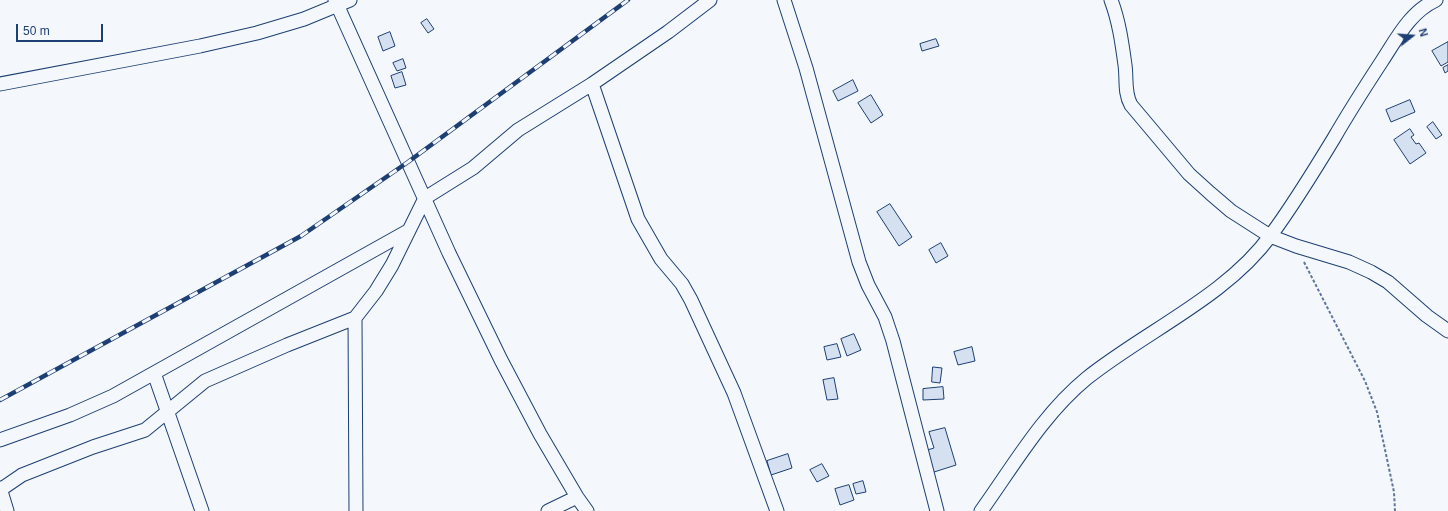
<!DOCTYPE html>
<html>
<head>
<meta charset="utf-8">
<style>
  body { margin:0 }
  #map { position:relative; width:1448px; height:511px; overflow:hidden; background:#f4f7fb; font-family:Helvetica,sans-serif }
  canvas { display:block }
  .north { position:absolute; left:1392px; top:16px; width:40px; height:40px; -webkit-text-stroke:3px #f4f7fb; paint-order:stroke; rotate:73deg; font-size:11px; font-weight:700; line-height:16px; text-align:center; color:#1d3f73 }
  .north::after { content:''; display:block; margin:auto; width:14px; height:18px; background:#1d3f73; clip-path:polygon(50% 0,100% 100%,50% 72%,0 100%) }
  .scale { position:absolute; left:16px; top:24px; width:87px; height:18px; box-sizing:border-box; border:2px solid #1d3f73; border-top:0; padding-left:5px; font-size:12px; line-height:14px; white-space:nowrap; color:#1d3f73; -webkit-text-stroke:3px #f4f7fb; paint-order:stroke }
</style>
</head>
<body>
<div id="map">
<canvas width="1448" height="511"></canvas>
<div class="north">N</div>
<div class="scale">50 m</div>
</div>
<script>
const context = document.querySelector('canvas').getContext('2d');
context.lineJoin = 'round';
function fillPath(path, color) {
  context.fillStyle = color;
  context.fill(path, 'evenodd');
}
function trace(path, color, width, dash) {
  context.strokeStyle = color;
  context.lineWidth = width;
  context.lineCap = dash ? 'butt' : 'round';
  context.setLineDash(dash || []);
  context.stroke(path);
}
const building = new Path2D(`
  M 427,19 L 434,29 L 428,33 L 421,23 Z
  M 390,32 L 395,46 L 383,51 L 378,37 Z
  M 936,39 L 939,46 L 922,51 L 920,44 Z
  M 1448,42 L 1448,62 L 1441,66 L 1432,51 Z
  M 403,59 L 406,68 L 397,71 L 393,63 Z
  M 1448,65 L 1448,71 L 1445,73 L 1443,68 Z
  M 402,72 L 406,85 L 395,88 L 391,76 Z
  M 853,80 L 858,91 L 838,101 L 833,91 Z
  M 871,95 L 883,115 L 871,123 L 858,103 Z
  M 1410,100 L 1415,112 L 1391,122 L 1386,110 Z
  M 1433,122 L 1442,135 L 1436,139 L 1427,127 Z
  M 1410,129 L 1414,135 L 1411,137 L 1416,144 L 1419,143 L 1426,153 L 1410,164 L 1394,140 Z
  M 890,204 L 912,237 L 899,246 L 877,212 Z
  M 941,243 L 948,256 L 936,263 L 929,250 Z
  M 854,334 L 861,350 L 847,356 L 841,339 Z
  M 837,344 L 841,357 L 827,360 L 824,347 Z
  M 972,347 L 975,361 L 958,365 L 954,352 Z
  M 933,367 L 942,368 L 940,383 L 932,382 Z
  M 834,378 L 838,399 L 827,400 L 823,380 Z
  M 943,387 L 944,399 L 923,400 L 923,389 Z
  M 945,428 L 956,465 L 931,473 L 924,451 L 934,448 L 929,432 Z
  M 788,454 L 792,468 L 771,475 L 767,461 Z
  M 822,464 L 829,476 L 817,482 L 810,470 Z
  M 863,481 L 866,492 L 856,494 L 853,484 Z
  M 849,485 L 854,500 L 840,505 L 835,489 Z`);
const path = new Path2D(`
  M 1304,262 L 1365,381 L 1377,412 L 1394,492 L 1395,511`);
const minor = new Path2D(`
  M 335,0 L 449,253 L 501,360 L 540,434 L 577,497 L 587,511
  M 784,0 L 806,68 L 859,262 L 868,285 L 885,317 L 893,341 L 937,511
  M 1111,0 C 1119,21 1122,43 1125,65 C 1127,79 1124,93 1131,105 L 1189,174 L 1210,193 L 1231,211 L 1270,236 L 1296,246 L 1349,262 L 1371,272 L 1388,282 L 1427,316 L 1448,331
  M 0,84 L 200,46 L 257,33 L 304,19 L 350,0
  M 592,84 L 638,219 L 661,259 L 682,284 L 691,300 L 734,393 L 777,511
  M 355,318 L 356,511
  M 154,373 L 202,511
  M 0,440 L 70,415 L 113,396 L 408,231
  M 0,488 L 7,511
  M 0,490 L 22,475 L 93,447 L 145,430 L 205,381 L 287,345 L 355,318 L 376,291 L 392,265 L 425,198 L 473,168 L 518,130 L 592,84 L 668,32 L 710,0
  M 548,511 L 577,497
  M 981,511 C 1014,465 1043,414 1087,378 C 1146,331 1227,296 1271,235 C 1294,204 1314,171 1334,138 C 1349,112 1365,87 1382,61 C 1397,38 1410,12 1436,0`);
const rail = new Path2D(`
  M 0,400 L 301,236 L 408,162 L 628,0`);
fillPath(building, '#d5e0f0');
trace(building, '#1d3f73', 1);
trace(minor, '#1d3f73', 15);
trace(path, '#5e769c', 2, [3, 2]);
trace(minor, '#f4f7fb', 13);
trace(rail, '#1d3f73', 4.5);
trace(rail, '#f4f7fb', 3, [9]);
</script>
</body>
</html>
